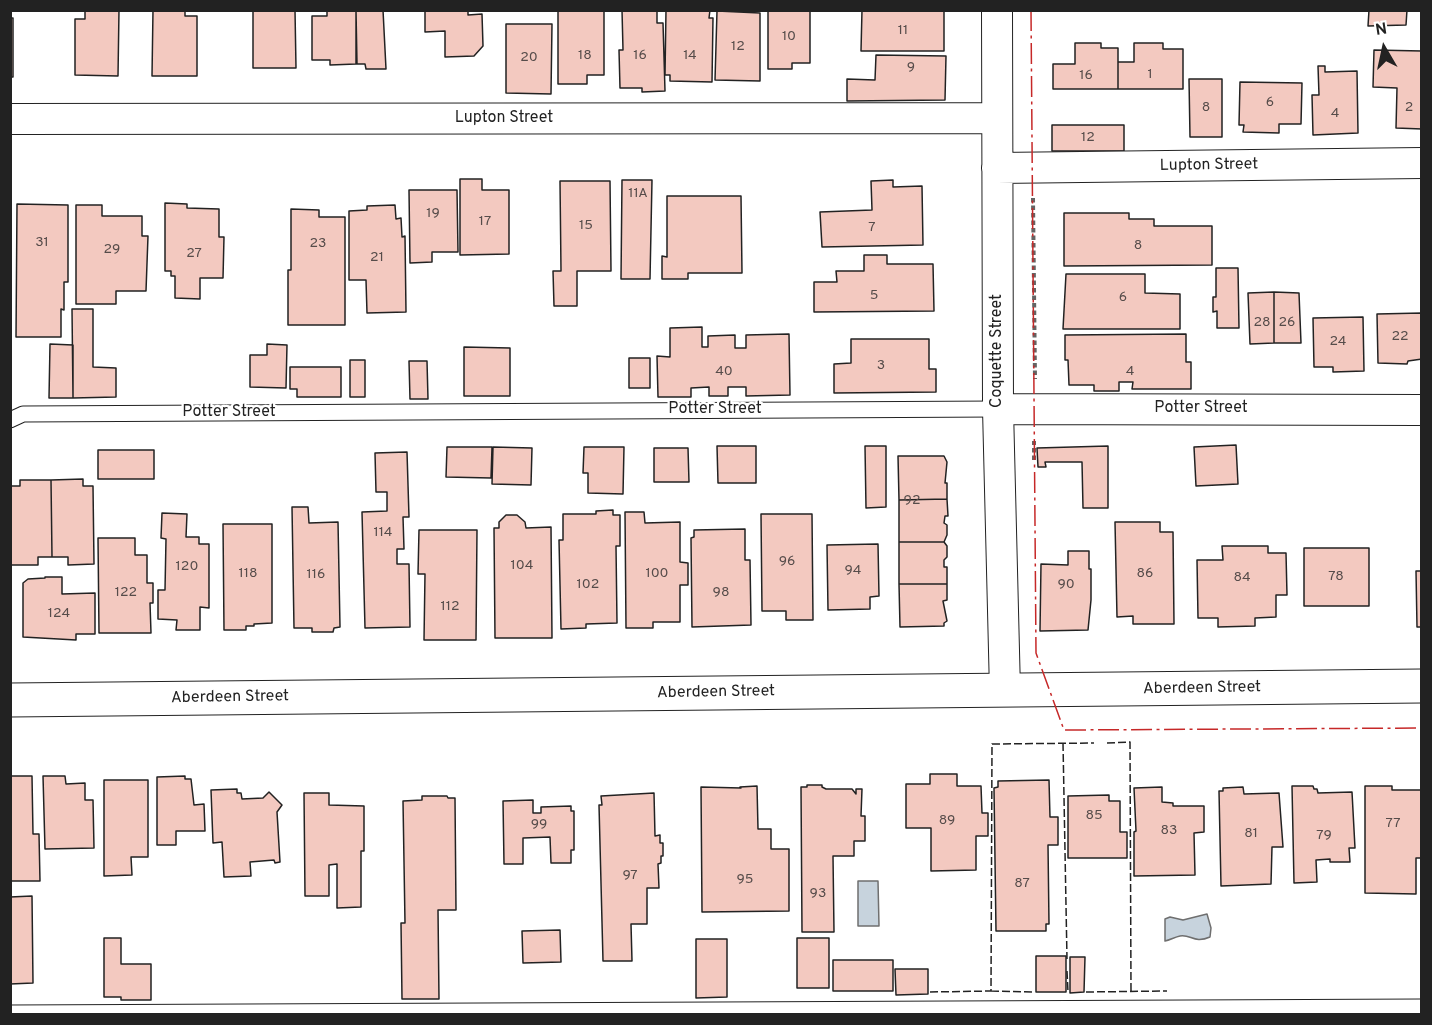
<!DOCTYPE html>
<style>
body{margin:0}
#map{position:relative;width:1432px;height:1025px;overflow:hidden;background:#fff;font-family:Overpass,sans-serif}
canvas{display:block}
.frame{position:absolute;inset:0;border:12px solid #222;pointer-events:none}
.north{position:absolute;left:1354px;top:18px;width:60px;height:60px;-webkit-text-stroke:4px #fff;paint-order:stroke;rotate:351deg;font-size:16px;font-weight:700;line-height:24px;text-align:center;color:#222}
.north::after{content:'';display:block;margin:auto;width:21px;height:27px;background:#222;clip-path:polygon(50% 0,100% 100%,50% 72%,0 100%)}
</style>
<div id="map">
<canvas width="1432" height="1025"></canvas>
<div class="frame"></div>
<div class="north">N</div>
</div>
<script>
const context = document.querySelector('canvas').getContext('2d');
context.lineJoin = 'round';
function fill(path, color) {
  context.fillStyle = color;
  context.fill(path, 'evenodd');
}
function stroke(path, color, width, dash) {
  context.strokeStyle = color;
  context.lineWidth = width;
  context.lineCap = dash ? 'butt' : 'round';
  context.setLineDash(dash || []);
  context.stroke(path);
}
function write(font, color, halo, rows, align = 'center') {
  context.font = font + ' Overpass,sans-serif';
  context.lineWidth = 4.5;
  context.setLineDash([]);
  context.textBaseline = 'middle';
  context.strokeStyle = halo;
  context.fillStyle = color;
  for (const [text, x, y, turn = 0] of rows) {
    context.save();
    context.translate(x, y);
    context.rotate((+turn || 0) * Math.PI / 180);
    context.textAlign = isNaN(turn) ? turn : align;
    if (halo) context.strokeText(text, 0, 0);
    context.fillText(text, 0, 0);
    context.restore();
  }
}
const water = new Path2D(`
 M858 881H878L879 926H858Z
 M1207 914 1211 928 1210 937C1194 944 1191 934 1180 936 1175 937 1170 940 1165 941V919L1170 917 1183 920Z`);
const building = new Path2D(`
 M85 10H119L118 76 75 75V19H85Z
 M153 10H185V16H197V76H152Z
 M253 10H295L296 68H253Z
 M327 10H356V64L330 65V60H312V16H327Z
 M356 10H383L386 69H366L365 64H357Z
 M425 10H468V15L482 14 483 46 474 56 445 57V31L425 32Z
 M558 10H604V75H587V84H558Z
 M622 10H657V23H663L665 91 642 92V88H620L619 50H623Z
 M666 10H710L709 18H713L712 82 670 81V75H665Z
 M768 10H810V63H792V69H768Z
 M862 10H944V51H861Z
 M1369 10H1407L1406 25 1368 26Z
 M717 11 760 13V81L715 80Z
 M10 18H13V77H10Z
 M506 24H552L551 94 506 93Z
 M1075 43H1101V48H1118V89H1053V64H1075Z
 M1134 43H1163V49H1183V89H1118V62H1134Z
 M1374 50 1422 51V129L1396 128 1397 88 1373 87Z
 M876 55 946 56 945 100 847 101V79L875 80Z
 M1318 66H1325V72L1357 71 1358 133 1313 135 1312 95H1319Z
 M1189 79H1222V137H1190Z
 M1240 82 1302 83 1301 124H1279V133L1243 132 1244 125H1239Z
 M1052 125H1124V151H1052Z
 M460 179H482V190H509V254L460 255Z
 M622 180H652L650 279H621Z
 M893 180V187L922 186 923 245 822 247 820 212 872 210 871 181Z
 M560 181H610L611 271H577V306H554L553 271H561Z
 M409 190H457L458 252H432V262L410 263Z
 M667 196H741L742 273H688V279H662V256L667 257Z
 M165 203 187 204V208L219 209V237H224L223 278H200V299L175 298V276H171V271H165Z
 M17 204 68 205V282H64V310L61 309V337H16Z
 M76 205H102V216H142V236H148L146 291H116V304H76Z
 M395 205 396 219 401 218 402 237 405 236 406 312 367 313 366 280H349V211L367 210V206Z
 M291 209 319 210V217H345V325H288V270H291Z
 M1064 213H1129V219H1154V226H1212V265L1064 266Z
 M864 255H887V264H933L934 311 814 312V282H837L836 271H864Z
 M1216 268H1238L1239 328H1217V311L1213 312V297H1216Z
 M1066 274H1145V293L1180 294V329H1063Z
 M1274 292V343L1250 344 1248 293Z
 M1274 292 1299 293 1301 343H1274Z
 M72 309H93V367L116 368V397L73 398Z
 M1422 313V359L1408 361 1407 364 1378 363 1377 314Z
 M1363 317 1364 371 1333 372V367H1314L1313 318Z
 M702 327V347H708V336L735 335V348H746V335L789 334 790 395 746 396V387H728V396H709V387L691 388V397H658L657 356 670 357V328Z
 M1186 334V362H1191V389H1132L1133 382H1119V391H1094V385H1069L1068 360H1065V335Z
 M851 339H929V369H936V392L834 393V364L851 363Z
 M50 344 73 345V398H49Z
 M267 344 287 345 286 388 250 387V355H267Z
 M464 347 510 348V396H464Z
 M629 358H650V388H629Z
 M350 360H365V397H350Z
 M409 361H427L428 399H410Z
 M290 367H341V397H297V389H290Z
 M1236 445 1238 484 1196 486 1194 447Z
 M717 446H756V483H718Z
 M865 446H886V507L866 508Z
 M1108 446V508H1083L1082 462H1045L1046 467H1038L1037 448Z
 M447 447H492L491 478 446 477Z
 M493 447 532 448 531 485 492 484Z
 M584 447H624L623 494 588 493V473H583Z
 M654 448H688L689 482H654Z
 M98 450H154V479H98Z
 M407 452 409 517H403L404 549H397V564H409L410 627 365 628 362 512 387 511V492H376L375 453Z
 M898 456H944L947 462 945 483H947V499L899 500Z
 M83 479V486H93L94 564 68 565V557H52L51 480Z
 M20 480H51L52 557H38V565H10V486H20Z
 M947 499 948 516H945L944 523 947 525V535L944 542H899V500Z
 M292 507H308L309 523 338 522 340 627 334 628 333 632H312V628H294Z
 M613 510V515H620V546H616L617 623 586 624V628L561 629 559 540H563V514H596V511Z
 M625 512H644L645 523 680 522V562L688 563V585H680V622H653V628H626Z
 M162 513 187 514 186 537H199V544H209V608L200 607V630H176L177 620 158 619V590H165L166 539 161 538Z
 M761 514H812L813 620H786V611H762Z
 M506 515H517L525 522 526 528 551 527 552 638H495L494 528H499V522Z
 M1115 522H1160V532H1173L1174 624H1133V616L1117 617Z
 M223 524H272V623L254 624V626H246V630H224Z
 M745 529V560H750L751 625 692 627 691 538 694 537V530Z
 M419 530H477L476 640H424L425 574H418Z
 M98 538H135V555H147V583H153V603H150L151 633H99Z
 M899 542H944L947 546V557L944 560V567H947V584H899Z
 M878 544 879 596 870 597V609L828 610 827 545Z
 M1222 546H1268V553H1286L1287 595H1276V617L1255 618V626L1218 627V618H1198L1197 560H1223Z
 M1304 548H1369V606H1304Z
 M1068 551H1089V569H1091V600L1088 630 1040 631 1041 564 1068 565Z
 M1416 571H1422V627H1417Z
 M45 577H62V594L95 593V634H76V640L23 637V583L28 579 45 578Z
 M899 584H947V600L943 601 947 621 944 623V626L900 627Z
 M930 774H957V786H981L982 813H988V836H976V870L931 871V828H906V784H930Z
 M10 776H32L33 834H39L40 881H10Z
 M43 776H65L66 784 85 783V800H93L94 848 45 849Z
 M185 776V779H191L194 805 204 804 205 831H176V845H157V777Z
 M104 780H148V857H131L132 875 104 876Z
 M1049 780 1050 817H1058V845H1048L1049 924H1046V931H996L994 788 998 787V781Z
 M807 785H822V787L826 789H852L856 794V789H862L861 816H865V841H854V856H833L834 932H802L801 787H807Z
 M757 786 758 829H771V849H789V911L702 912 701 787 741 788 740 787Z
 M1292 786H1313L1314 789H1317L1318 793 1352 792 1355 848H1349L1350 862H1330V859L1316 860 1317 882 1294 883Z
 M1365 786H1392V790H1422V858H1416V894L1365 893Z
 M1162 787V802L1173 803V806H1204V832L1194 833 1195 875 1134 876V832L1136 831 1134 788Z
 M1243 787 1244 794 1279 793 1283 847H1272L1271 884 1221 886 1219 791H1223V788Z
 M237 789V793H241L242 799 263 798 269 792 282 805 277 812 280 862 275 863 274 860 250 862 251 876 224 877 222 842 213 843 211 790Z
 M304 793H329V805L364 806V851H361V907L337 908V864L329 865V896H305Z
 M654 793 655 836 660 835V843H663V856H661V863L658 864 659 888H647V924H631L632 961H603L599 805H602L601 796Z
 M1109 795V801H1120V832H1127V858H1068V796Z
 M422 796H447L448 798H455L456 910H438L439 999H402L401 923H405L403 801 422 800Z
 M533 800V813H541V807L571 806V811H574V850H571V863H551L550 837 523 838V864H504L503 801Z
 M32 896 33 983 10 984V897Z
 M560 930 561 962 523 963 522 931Z
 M104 938H121V964H151V1000H121V997H104Z
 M797 938H829V988H797Z
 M696 939H727V997L696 998Z
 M1036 956H1066V992H1036Z
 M1070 957H1085L1084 992 1070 993Z
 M833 960H893V991H833Z
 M895 969H928V994L896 995Z`);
const path = new Path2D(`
 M1033 198 1035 379
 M1034 460V441`);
const service = new Path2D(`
 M10 420 23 414 998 409
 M10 1013 1422 1007`);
const minor = new Path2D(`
 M997 10 998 409 1005 691
 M10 119 997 118
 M997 168 1422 163
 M998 409 1422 410`);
const primary = new Path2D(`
 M10 700 1422 686`);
const fence = new Path2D(`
 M1063 743 1067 959
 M1107 743 1130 742 1131 992
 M1067 971 1068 992
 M991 991 1033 992
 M930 992 991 991 992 744 1094 743
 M1086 992 1167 991`);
const power = new Path2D(`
 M1031 10 1036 653 1064 730 1422 728`);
const numberNames = [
 ["11",903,31],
 ["10",789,37],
 ["12",738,47],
 ["18",585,56],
 ["16",640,56],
 ["14",690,56],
 ["20",529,58],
 ["9",911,68],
 ["1",1150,75],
 ["16",1086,76],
 ["6",1270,103],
 ["8",1206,108],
 ["2",1409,108],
 ["4",1335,114],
 ["12",1088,138],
 ["11A",638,194],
 ["19",433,214],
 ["17",485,222],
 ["15",586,226],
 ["7",872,228],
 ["31",42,243],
 ["23",318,244],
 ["8",1138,246],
 ["29",112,250],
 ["27",194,254],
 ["21",377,258],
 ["5",874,296],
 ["6",1123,298],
 ["28",1262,323],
 ["26",1287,323],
 ["22",1400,337],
 ["24",1338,342],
 ["3",881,366],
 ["40",724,372],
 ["4",1130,372],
 ["92",912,501],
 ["114",383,533],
 ["96",787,562],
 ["104",522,566],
 ["120",187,567],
 ["94",853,571],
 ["118",248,574],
 ["100",657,574],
 ["86",1145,574],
 ["116",316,575],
 ["78",1336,577],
 ["84",1242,578],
 ["102",588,585],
 ["90",1066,585],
 ["122",126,593],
 ["98",721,593],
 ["112",450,607],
 ["124",59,614],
 ["85",1094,816],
 ["89",947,821],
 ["77",1393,824],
 ["99",539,825],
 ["83",1169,831],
 ["81",1251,834],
 ["79",1324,836],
 ["97",630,876],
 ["95",745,880],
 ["87",1022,884],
 ["93",818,894]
];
const streetNames = [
 ["Lupton Street",504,119],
 ["Lupton Street",1209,166,-1],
 ["Coquette Street",998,351,-90],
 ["Potter Street",1201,409],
 ["Potter Street",715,410],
 ["Potter Street",229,413],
 ["Aberdeen Street",1202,689,-1],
 ["Aberdeen Street",716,693,-1],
 ["Aberdeen Street",230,698,-1]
];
fill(water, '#c7d3dd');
stroke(water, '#6f6f6f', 1.5);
fill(building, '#f3c9c0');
stroke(building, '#222', 1.5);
stroke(service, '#222', 17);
stroke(minor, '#222', 32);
stroke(primary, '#222', 35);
stroke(path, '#646464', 4, [4.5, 3]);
stroke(service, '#fff', 15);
stroke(minor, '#fff', 30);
stroke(primary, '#fff', 33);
stroke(fence, '#222', 1.5, [8, 3]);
stroke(power, '#c62828', 1.5, [21, 4.5, 3, 4.5]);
write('14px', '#564c4a', null, numberNames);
write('16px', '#222', '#fff', streetNames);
</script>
